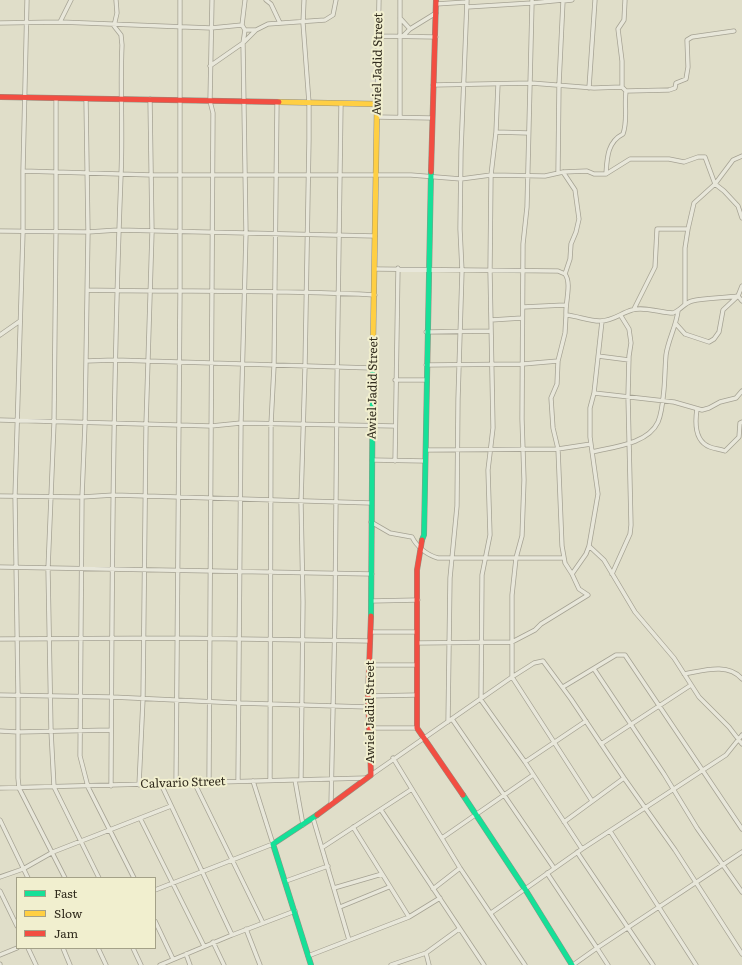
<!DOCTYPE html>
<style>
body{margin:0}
#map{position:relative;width:742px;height:965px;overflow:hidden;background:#e0dec9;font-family:Literata,serif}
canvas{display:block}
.legend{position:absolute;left:16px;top:877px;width:140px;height:72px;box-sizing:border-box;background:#f1efcf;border:1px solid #a4a188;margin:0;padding:5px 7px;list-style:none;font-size:12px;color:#312b1d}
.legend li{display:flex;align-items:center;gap:8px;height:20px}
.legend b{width:20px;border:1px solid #a4a188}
</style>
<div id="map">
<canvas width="742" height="965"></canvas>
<ul class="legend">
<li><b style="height:5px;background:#16e098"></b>Fast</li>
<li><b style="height:5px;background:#ffcf43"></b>Slow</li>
<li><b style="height:5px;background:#f24e42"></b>Jam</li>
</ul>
</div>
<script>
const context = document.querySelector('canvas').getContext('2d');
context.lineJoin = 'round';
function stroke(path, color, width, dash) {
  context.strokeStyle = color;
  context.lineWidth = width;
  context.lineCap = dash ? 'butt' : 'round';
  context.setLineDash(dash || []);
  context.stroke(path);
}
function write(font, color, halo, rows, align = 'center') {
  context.font = font + ' Literata,serif';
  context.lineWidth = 4;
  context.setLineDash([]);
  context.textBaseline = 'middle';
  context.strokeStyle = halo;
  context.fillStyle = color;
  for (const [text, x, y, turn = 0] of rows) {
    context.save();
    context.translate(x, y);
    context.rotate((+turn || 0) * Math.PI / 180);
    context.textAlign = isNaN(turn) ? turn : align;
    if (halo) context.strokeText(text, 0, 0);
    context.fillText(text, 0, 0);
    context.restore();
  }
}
const street = new Path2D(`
 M27 0 23 171V232L15 496 18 695V778L19 788 65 878
 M266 0 271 4 280 23
 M400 0V116
 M563 0 532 3 527 207 523 244 522 419 524 480 522 536 516 558 512 595V677L592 801
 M436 4 467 2
 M467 7 532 3V0
 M400 18 410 29
 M60 22 71 0
 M0 23 60 22 211 28 242 25
 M245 30H256L268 24 325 20 333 15 336 0
 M378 36 436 37
 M403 36 410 29 436 13
 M210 66 243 43 256 30
 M498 84 496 132 491 175 490 271 493 428 488 470 490 535 482 575 481 700 525 762 582 849
 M433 85 531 83 594 88 622 87 626 91 669 90 675 88 676 83 686 79 688 67 687 40 692 37 734 31
 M622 87V61L618 29 624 20 625 0
 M589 88 595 0
 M56 99V232L54 423 48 569 51 731 54 787 99 878
 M86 99 88 232 85 423 82 497 80 756 88 787 134 878
 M377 104 379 0
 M377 117 432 118
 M496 132 528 133
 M23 171 152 175H411L461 179 491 175 545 176 563 172 587 171 594 174H606L630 159H669L684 162 698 157H705L715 184 724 191 738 206 742 218
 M558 172 559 84 563 1 572 0
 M563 172 575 190 579 219 576 232 571 244 570 259 565 274
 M606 174C607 159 607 142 623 134 628 120 624 106 626 91
 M0 231 88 232 118 230 375 236
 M375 269 558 271 565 274C572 283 565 303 566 315 578 316 588 321 600 321 613 321 621 313 632 310 644 306 661 313 673 313 681 310 684 303 692 301 705 298 725 298 738 296L742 301
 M87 290C183 292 279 290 375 295
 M685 304V248L688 229
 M523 307 565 305
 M634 309 655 267 657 229H688L694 203 715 184 733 160 742 156
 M566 315 565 333 558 361 557 384 551 398 553 428 558 449 562 546 565 563 572 574
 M491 320 522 318
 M676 324 685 334 709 342 714 339 719 332 723 310 738 296 742 286
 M426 332 490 331
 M0 335 20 321
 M598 356 629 360
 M86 361 115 360 372 368
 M426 365 523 364 558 361
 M395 380H426
 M594 393 602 321
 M697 409C695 422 694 441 710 447 715 449 720 449 725 451L739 437 740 423 742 422
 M0 420 179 425 211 426 241 423 395 426
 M426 450 558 449 591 444
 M592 452C613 447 648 444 658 422 662 413 663 400 664 389 665 378 665 367 666 355 668 340 676 327 678 311
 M372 460 425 461
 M395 461 398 268
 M0 496 82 497 114 495 371 503
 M371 522 390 533 412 537C417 547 427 555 438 558H563
 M589 546 604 560 635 612 674 658 699 697 729 727 742 744
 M0 567 372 574
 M612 574 630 534 631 525 628 396 629 356 631 343 629 329 621 316
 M371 601 418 600
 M371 632H417
 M0 639 178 638 370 641
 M417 643 512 642 535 630 541 624 588 595 579 589 572 574 586 554 589 546 598 494 590 437V408L594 393 674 402 702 410 709 408 720 402 736 398 742 391
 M370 665H417
 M594 669 664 774 697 828 742 892
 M684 674C702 671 728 662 742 679
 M563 687 616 655H625L742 829
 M0 695 112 697 238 703 368 707
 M368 696 417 695
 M452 719 554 868
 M448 722 450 578 457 506 458 399 462 271 460 229 461 151 467 0
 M369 728H417
 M0 731 18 732 111 730
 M601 744 691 685
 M393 758 460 868 525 965
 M525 762 586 721
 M371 775 512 677 534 663 543 661 571 699 624 778 675 850 742 954
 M301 779 303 602 301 502 305 367 309 139V103L303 23 304 0
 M270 780 271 424 274 366 277 102
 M295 780 303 825
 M209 781 213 113 210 101 212 0
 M238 781 241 423 246 233 243 43 245 30 242 25 245 0
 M194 782 263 923
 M161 784 232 935
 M176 784 180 292V0
 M139 785 143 699 146 425 152 232 150 99
 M111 786C112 582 113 379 121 175 123 132 120 88 122 45L121 35 114 26 117 13 116 0
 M0 788 366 778
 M331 805 335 615 337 384 341 104
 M381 810 484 965
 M140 818 204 946
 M313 818 349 940
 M0 820 28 878
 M564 822 624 778
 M353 827 409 917
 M610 831 696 965
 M442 838 533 775
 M323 847 412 789
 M577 852 653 965
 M547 873 597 948 573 965
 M0 877 23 869 53 852 171 806
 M286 881 328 866
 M334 888 382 874
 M433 889 460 868
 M155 890 273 844 253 781
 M0 891 17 926
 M340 907 389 887
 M491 913 582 849 726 755 742 735
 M155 921 173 959
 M246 929 260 965
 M213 942 224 965
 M28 948 36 965
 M63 948 70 965
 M98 948 106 965
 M133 948 141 965
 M426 953 429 965
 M186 954 190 965
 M0 955 17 948
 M308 956 409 917 440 898
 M0 964V965
 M160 965 232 935 295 911
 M391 965 426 953 459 929
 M608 965 597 948 742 852`);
const fast = new Path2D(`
 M422 540 424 535 431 172
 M371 616 373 346
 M463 795 525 889 572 965
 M311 965 273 844 317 815`);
const slow = new Path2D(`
 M279 102 377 104 373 346`);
const jam = new Path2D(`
 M0 97 279 102
 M431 172 436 0
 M422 540 417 570V728L463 795
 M317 815 371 775 368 696 371 616`);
const streetNames = [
 ["Awiel Jadid Street",378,64,-89],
 ["Awiel Jadid Street",373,388,-89],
 ["Awiel Jadid Street",370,712,-90],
 ["Calvario Street",183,783,-2]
];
stroke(street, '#a5a293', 5);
stroke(fast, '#949183', 6);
stroke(slow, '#949183', 6);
stroke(jam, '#949183', 6);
stroke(street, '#e8e7da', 3.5);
stroke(fast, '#16e098', 5);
stroke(slow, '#ffcf43', 5);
stroke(jam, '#f24e42', 5);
write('12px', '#312b1d', '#f1efcf', streetNames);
</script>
